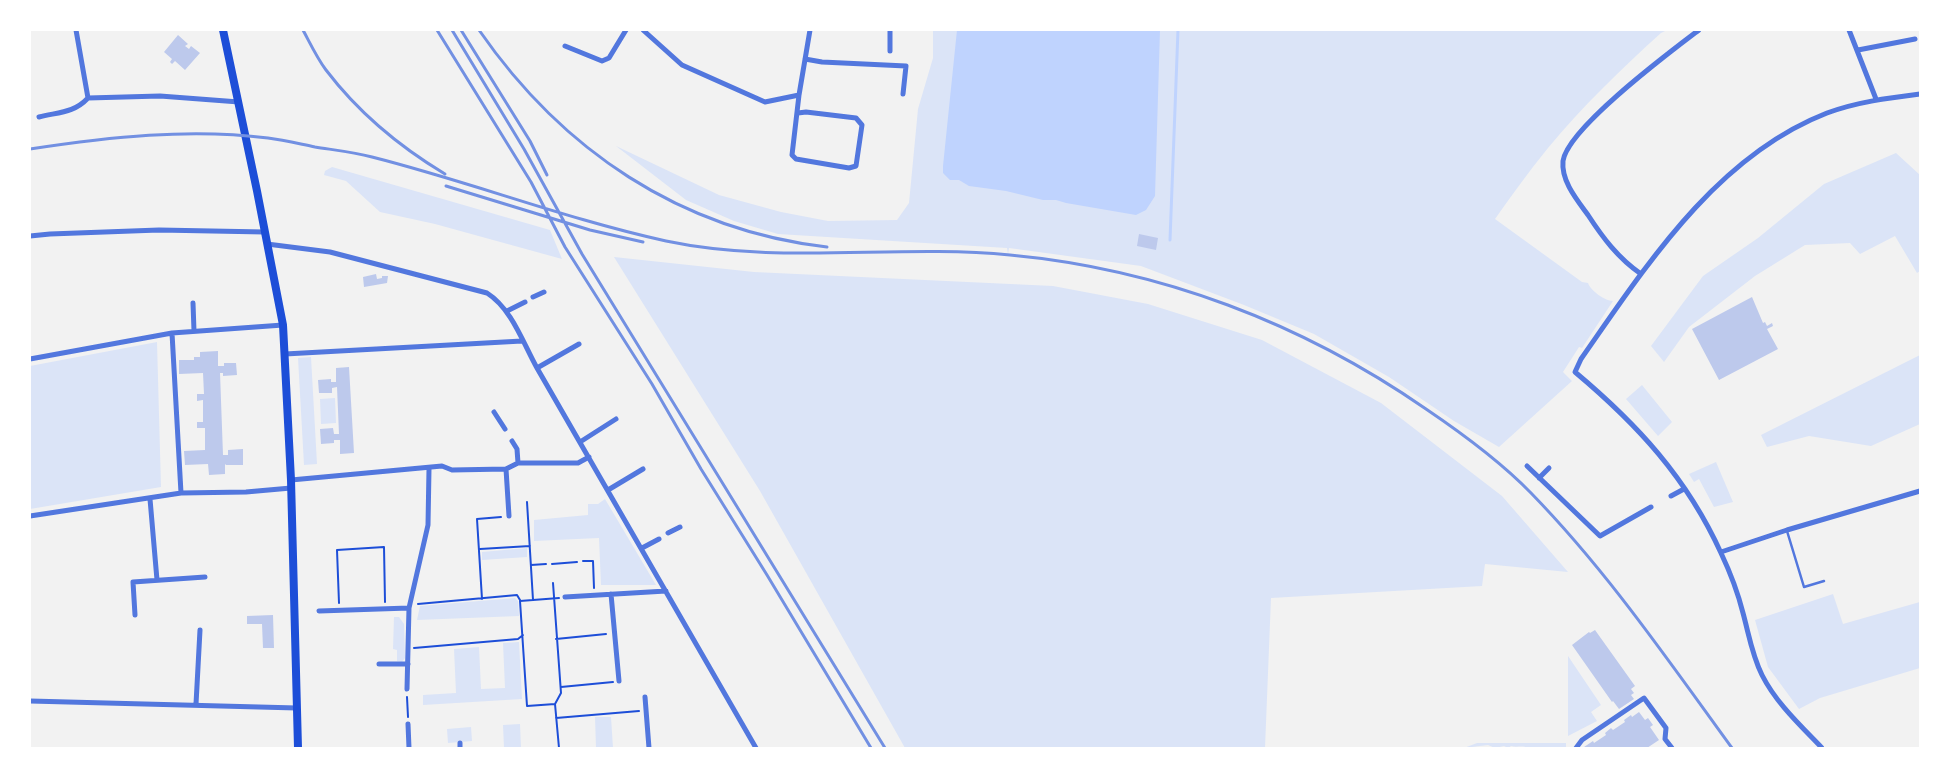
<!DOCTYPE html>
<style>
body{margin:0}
#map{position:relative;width:1950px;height:778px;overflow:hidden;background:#f2f2f2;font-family:Cabin,sans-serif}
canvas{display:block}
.frame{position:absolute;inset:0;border:31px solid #fff;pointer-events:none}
</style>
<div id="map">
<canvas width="1950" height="778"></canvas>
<div class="frame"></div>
</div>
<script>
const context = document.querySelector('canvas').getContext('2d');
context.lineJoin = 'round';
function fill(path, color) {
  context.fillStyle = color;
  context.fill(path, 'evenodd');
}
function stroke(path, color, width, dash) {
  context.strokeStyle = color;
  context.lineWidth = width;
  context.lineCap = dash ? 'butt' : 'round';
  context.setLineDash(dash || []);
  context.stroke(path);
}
const green = new Path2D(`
 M933 30H1667L1661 33C1621 69 1582 107 1548 148 1529 171 1512 195 1495 219L1582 282 1588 283C1590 290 1605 301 1613 301L1582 348 1579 347 1563 372 1572 381 1499 447 1454 421 1389 377 1314 334 1244 305 1141 266 1009 248 1008 254 1007 248 778 234 734 221 686 200 616 146 719 195 781 212 828 221 897 220 909 203 918 109 933 58Z
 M1896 153 1920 175V271L1917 273 1895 236 1860 254 1850 243 1805 245 1755 276 1689 327 1664 362 1651 346 1703 276 1758 238 1824 184Z
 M332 167 550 230 562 259 435 224 380 212 346 181 324 175 325 171Z
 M614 257 754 272 1053 286 1148 304 1262 340 1381 403 1502 496 1568 572 1485 564 1482 586 1271 598 1265 748H905L760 491Z
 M157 342 161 487 30 509V366Z
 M1920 355V424L1871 446 1809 436 1767 447 1761 435Z
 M311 357 317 464 304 465 298 358Z
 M1642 385 1672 422 1658 436 1626 399Z
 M335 398 336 423 321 424 320 399Z
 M1716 462 1733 502 1714 507 1699 479 1694 482 1689 474Z
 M605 499 656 585H657H601L599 538 534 541V520L588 515V504H598Z
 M527 548V557L482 560V552Z
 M1833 594 1843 624 1920 602V668L1820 698 1799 709 1768 667 1755 620Z
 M515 598 518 601 519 616 417 620 420 606Z
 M394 617H399L404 624 405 658 402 662 397 661V650L393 649Z
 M519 642 522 699 423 705V695L456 693 454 649 479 647 481 689 505 688 503 643Z
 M1568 656 1601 705 1591 712 1597 721 1568 736Z
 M595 717H611L613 748H596Z
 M520 724 521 748H504L503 725Z
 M471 727 472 741 448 743 447 729Z
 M1477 743H1566V748H1528C1522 745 1517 748 1511 746L1508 748 1504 746 1495 748 1488 745 1464 748Z`);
const water = new Path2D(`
 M957 30H1160L1155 196 1146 210 1136 215 1066 203 1056 200H1043L1006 191 969 186 959 180H950L943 173V166Z`);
const stream = new Path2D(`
 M1170 240 1178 30`);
const building = new Path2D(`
 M178 35 188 44 185 46 189 49 191 46 200 53 185 70 175 61 172 64 170 62 172 59 164 52Z
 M1139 234 1158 238 1156 250 1137 246Z
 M376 274 377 279 382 278V276H388L387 283 364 287 363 277Z
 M1752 297 1763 323 1765 322 1767 326 1772 323 1773 326 1767 329 1778 349 1719 380 1692 329Z
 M218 351V366H224V363H236L237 375 223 376V373H220L223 455H228V450L243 449V465H226L225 464V474L209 475 208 464 185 465 184 451 205 450V428H197V422H203V400L197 401V394H204L203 373 179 374V360H194V357H200V352Z
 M349 367 354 453 340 454V440H334V443L321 444 320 429 333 428 334 434H339L337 387 332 388V393H319L318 380 331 379V382H336V368Z
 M273 615 274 648H263L262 624H247V616Z
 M1595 630 1635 686 1631 689 1634 693 1631 695 1634 699 1619 709 1613 701 1612 702 1572 645 1589 632 1590 633Z
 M1639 712 1645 720 1648 718 1653 725 1650 727 1659 740 1647 748 1584 747 1593 741 1594 743 1606 735 1605 733 1611 728 1613 730 1625 722 1624 720 1631 715 1632 717Z`);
const path = new Path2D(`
 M527 502 533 600
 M480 549 530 546
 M583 561H593L594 588
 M552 564 577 562
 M531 565 546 564
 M553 583 561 693 555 704
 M482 599 477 519 501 517
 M339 603 337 550 384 547 385 602
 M418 604 517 595 520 600
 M556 639 606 634
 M414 648 518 639 523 635
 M561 687 613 682
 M407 697 408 717
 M555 704 527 706 520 601 559 598
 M555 704 559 748
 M556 718 639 711`);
const service = new Path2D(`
 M1787 531 1804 587 1824 581`);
const minor = new Path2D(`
 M76 30 88 98 160 96 239 102
 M643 30 682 65 765 102 799 95 810 30
 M1849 30 1876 99
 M565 46 602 61 609 58 626 30
 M1858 50 1915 39
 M890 51V30
 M805 59 822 62 906 66 903 94
 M798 113 806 112 856 118 862 125 856 166 849 168 796 159 792 155 799 95
 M39 117C59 112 74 113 88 98
 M30 236 50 234 159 230 265 232
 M267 244 330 252 487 293C512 309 523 343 537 368L756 748
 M1641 274C1618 258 1603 238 1588 215 1577 200 1561 181 1563 161 1568 128 1670 52 1699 30
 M533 297 544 292
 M193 303 194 331
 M507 311 525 302
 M172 333 181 493
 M285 354 522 341
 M30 359 172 333 283 325
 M537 368 579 344
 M494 412 505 429
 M512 441 517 449 518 463
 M580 442 616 419
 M1527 466 1600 536 1651 507
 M506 469 509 516
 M1539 478 1549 468
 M291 480 442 466 452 470 506 469 518 463H578L589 457
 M608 490 643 469
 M1671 496 1684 489
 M150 499 157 580
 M30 516 181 493 246 492 291 488
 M668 533 680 527
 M642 548 659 539
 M1721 552 1787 530 1920 491
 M611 594 619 681
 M565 597 666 591
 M319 611 409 608
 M135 615 133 582 205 577
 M379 664H408
 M407 689 409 608 428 525 429 469
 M645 697 649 748
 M30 701 297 708
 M196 704 200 630
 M408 724 409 748
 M460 743V748
 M1576 748 1582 740 1644 698 1666 728 1665 739 1672 748
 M1822 748C1801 726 1776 703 1762 675 1752 655 1749 635 1743 613 1738 593 1730 572 1721 553 1687 478 1637 424 1575 372L1581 359C1646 266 1716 156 1827 113 1857 102 1888 98 1920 94`);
const primary = new Path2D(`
 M223 30 257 191 283 325 291 480 298 748`);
const rail = new Path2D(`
 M303 30C310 43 317 58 326 70 358 112 400 147 445 174
 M437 30 531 182 565 247 652 384 701 469 767 575 871 748
 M452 30 524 149 582 254 885 748
 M461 30 530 141 547 175
 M479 30C562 150 680 230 827 247
 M30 149C109 137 189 128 268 138 284 140 300 144 315 147 334 150 353 152 372 157 471 182 566 219 666 241 779 265 895 244 1010 255 1160 269 1302 323 1426 409 1463 434 1500 461 1531 493 1607 571 1668 660 1732 748
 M446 186 590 230 643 242`);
fill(green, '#dbe4f7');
fill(water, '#bfd3fe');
stroke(stream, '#bfd3fe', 3);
fill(building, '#bdc9ec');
stroke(path, '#1d4ed8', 2);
stroke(service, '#5277de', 2.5);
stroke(minor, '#5277de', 5);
stroke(primary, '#1d4ed8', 8);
stroke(rail, '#7290e2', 3);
</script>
